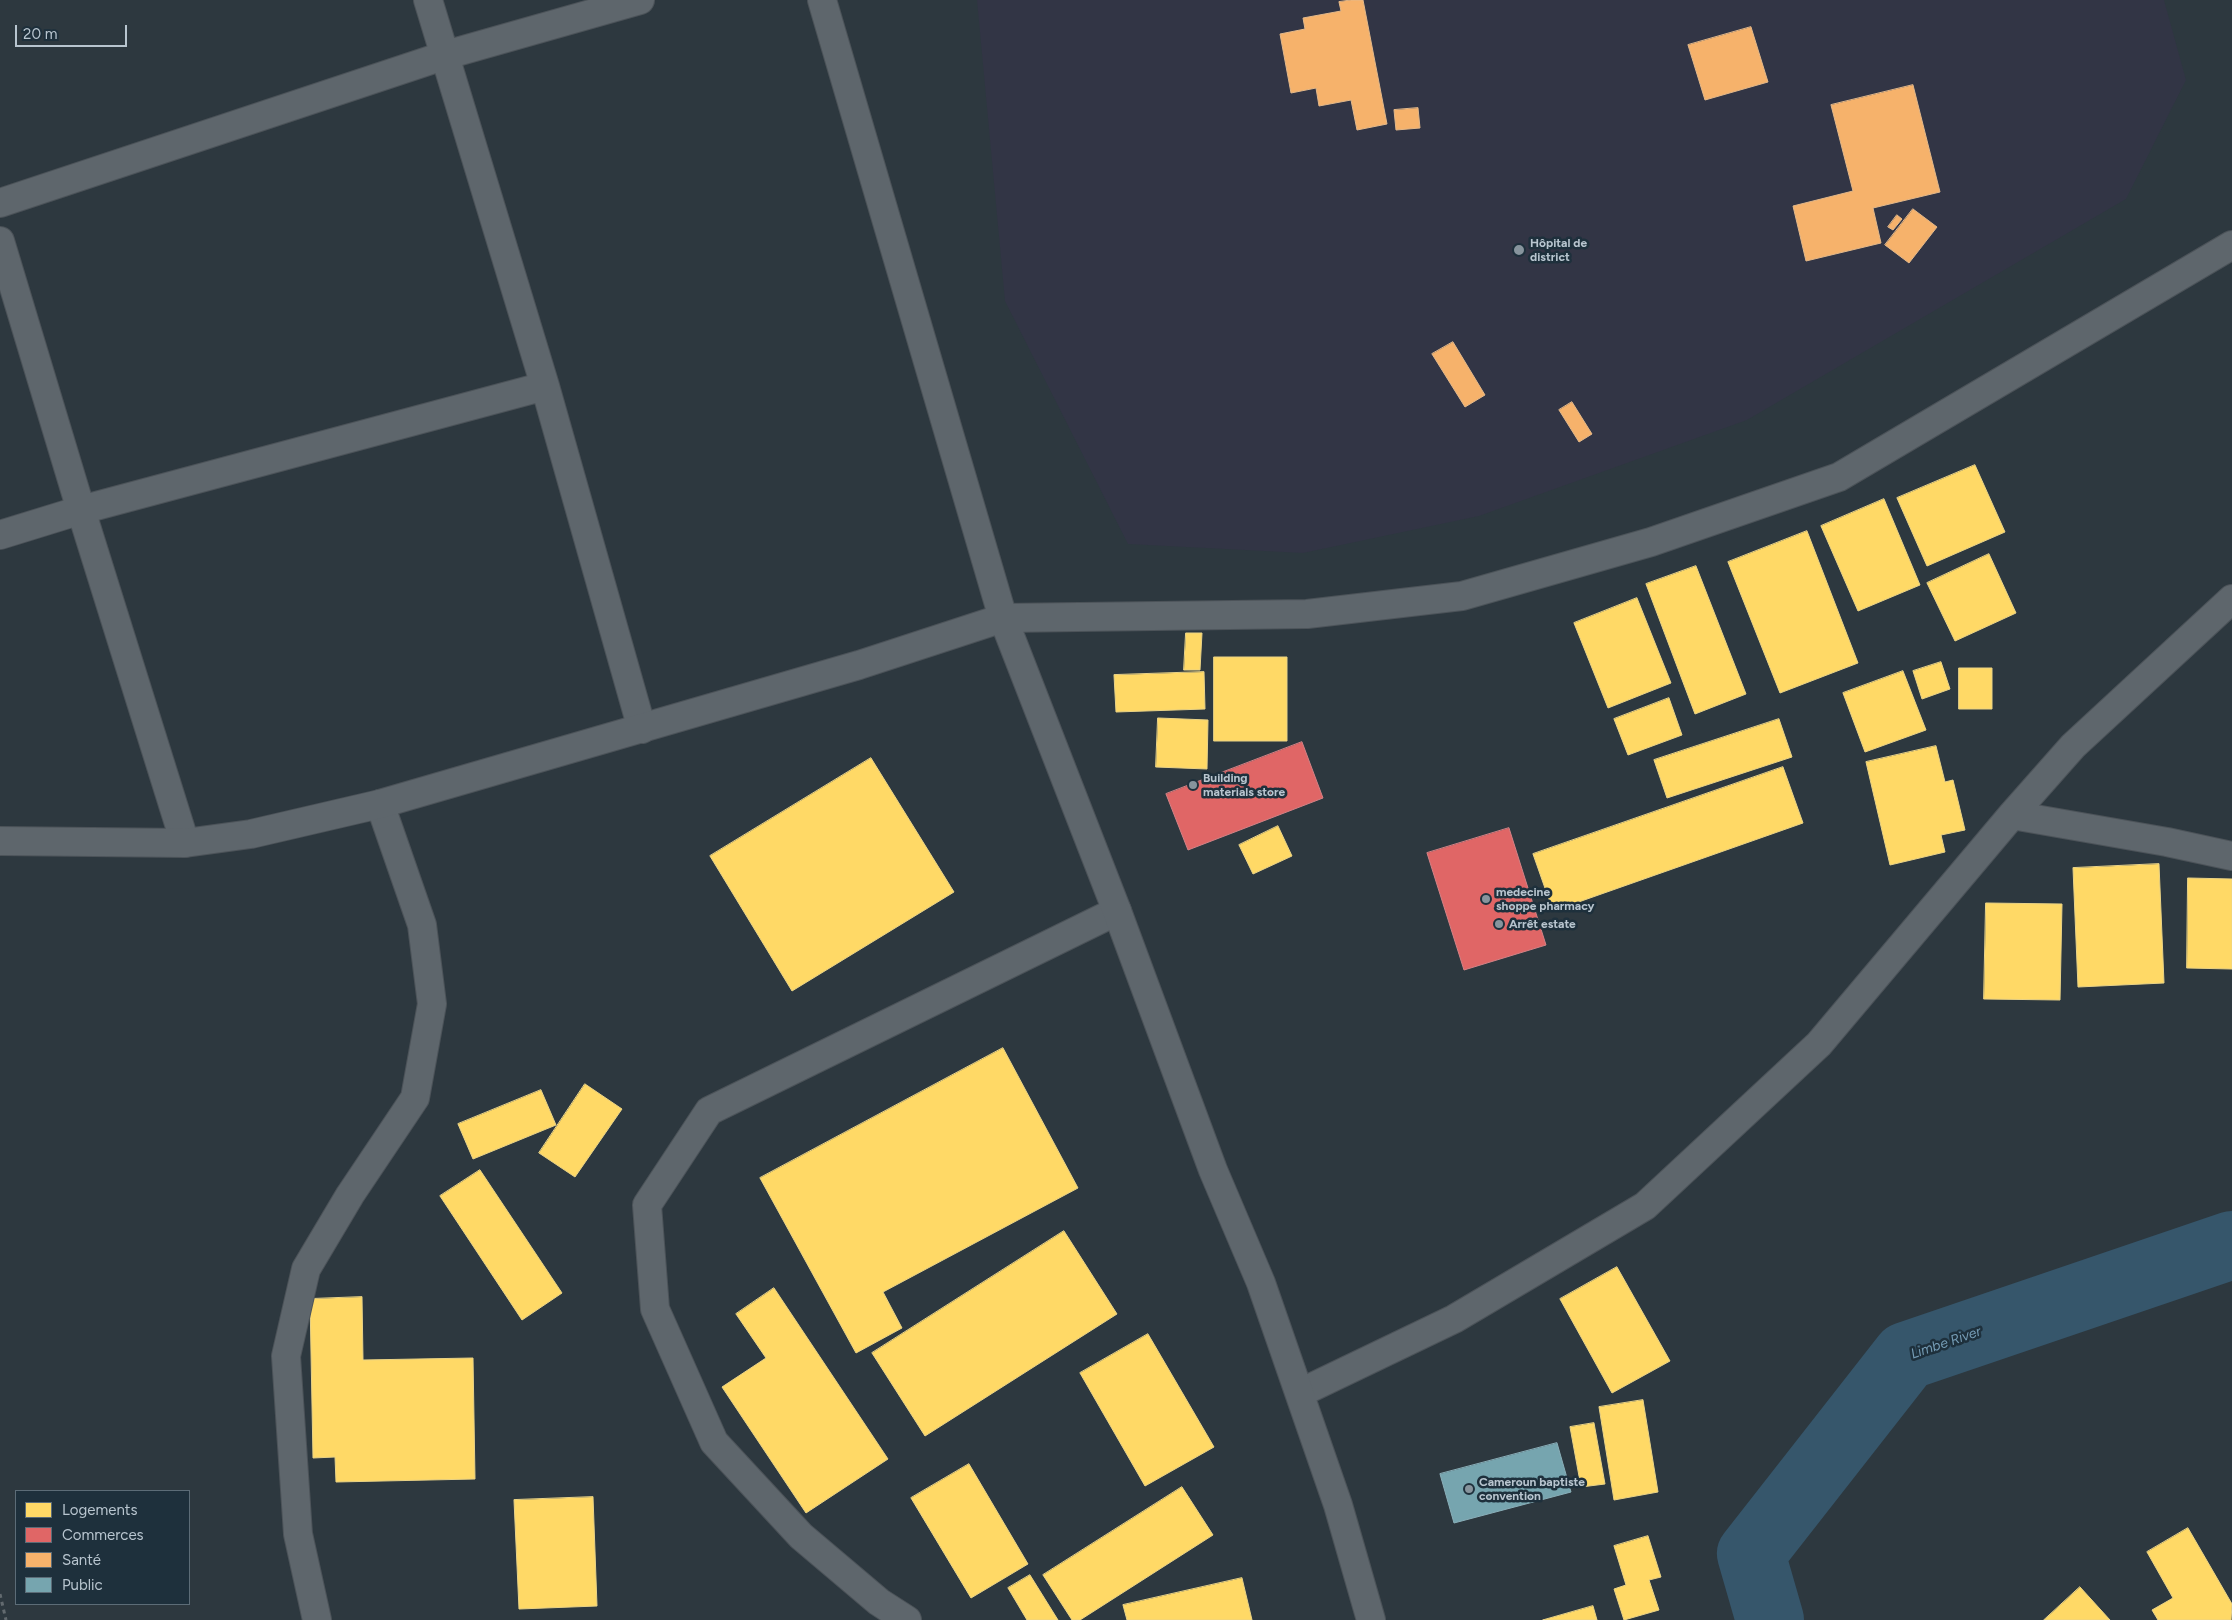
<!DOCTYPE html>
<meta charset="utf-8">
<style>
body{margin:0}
#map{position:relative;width:2232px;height:1620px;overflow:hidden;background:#2d383f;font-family:Figtree,sans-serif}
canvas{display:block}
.legend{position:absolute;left:15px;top:1490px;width:175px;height:115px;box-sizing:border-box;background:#1e303c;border:1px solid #5c6c77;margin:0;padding:6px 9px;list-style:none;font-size:15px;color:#b8c5cf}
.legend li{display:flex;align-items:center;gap:10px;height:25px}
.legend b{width:25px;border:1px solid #5c6c77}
.scale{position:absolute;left:15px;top:25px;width:112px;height:22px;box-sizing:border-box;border:2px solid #b8c5cf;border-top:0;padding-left:6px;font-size:15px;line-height:18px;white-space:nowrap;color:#b8c5cf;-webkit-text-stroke:4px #1e303c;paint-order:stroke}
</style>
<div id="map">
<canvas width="2232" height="1620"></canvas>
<ul class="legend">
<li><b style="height:14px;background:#ffd966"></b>Logements</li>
<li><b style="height:14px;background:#e06666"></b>Commerces</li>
<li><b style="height:14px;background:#f6b26b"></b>Santé</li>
<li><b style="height:14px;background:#76a5af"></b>Public</li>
</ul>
<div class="scale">20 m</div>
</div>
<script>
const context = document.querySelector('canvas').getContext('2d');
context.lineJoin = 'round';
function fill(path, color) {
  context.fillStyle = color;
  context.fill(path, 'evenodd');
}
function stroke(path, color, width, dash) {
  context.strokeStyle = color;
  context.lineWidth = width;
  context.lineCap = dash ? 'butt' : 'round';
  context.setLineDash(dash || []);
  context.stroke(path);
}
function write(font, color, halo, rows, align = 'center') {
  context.font = font + ' Figtree,sans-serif';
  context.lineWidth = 5;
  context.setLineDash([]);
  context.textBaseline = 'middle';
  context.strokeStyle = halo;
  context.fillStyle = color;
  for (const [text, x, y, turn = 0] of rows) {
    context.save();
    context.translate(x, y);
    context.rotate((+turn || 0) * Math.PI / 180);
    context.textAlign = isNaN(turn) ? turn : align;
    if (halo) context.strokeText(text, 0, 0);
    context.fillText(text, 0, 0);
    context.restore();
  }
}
const medical = new Path2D(`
 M977 0H2164L2186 80 2126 199 1747 420 1479 516 1303 553 1128 544 1005 301Z`);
const homes = new Path2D(`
 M1975 465 2005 532 1927 566 1897 498Z
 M1884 499 1920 585 1858 611 1821 526Z
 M1807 531 1858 663 1780 693 1728 562Z
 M1989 554 2016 613 1955 641 1927 583Z
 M1696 566 1746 694 1695 714 1646 584Z
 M1637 598 1671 683 1608 708 1574 623Z
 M1186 633H1202L1200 670H1184Z
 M1214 657H1287V741H1214Z
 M1941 662 1950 689 1922 699 1913 671Z
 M1959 668H1992V709H1959Z
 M1903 671 1926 730 1865 752 1843 693Z
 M1204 672 1205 709 1116 712 1114 675Z
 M1669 698 1682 735 1628 755 1614 719Z
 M1158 718 1208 720 1207 769 1156 767Z
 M1779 719 1792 757 1667 798 1654 760Z
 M1936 746 1945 782 1953 780 1965 830 1941 835 1945 852 1890 865 1866 762Z
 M871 758 954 892 792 991 710 856Z
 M1783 767 1803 823 1553 911 1533 854Z
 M1278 826 1292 856 1253 874 1239 845Z
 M2159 864 2164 983 2078 987 2073 868Z
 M2188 878 2232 879V969L2187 968Z
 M1986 903 2062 904 2060 1000 1984 999Z
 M1003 1048 1078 1188 883 1292 902 1328 856 1353 760 1178Z
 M585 1084 622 1109 575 1177 539 1153Z
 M541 1090 556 1125 473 1159 458 1124Z
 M480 1170 562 1293 522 1320 440 1196Z
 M1064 1231 1117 1314 925 1436 872 1353Z
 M1617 1267 1670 1361 1612 1393 1560 1299Z
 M774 1288 888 1459 806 1513 722 1387 766 1358 736 1314Z
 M362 1297 363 1360 473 1358 475 1479 336 1482 335 1457 313 1458 310 1299Z
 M1148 1334 1214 1447 1145 1486 1080 1373Z
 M1643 1400 1658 1492 1614 1500 1599 1407Z
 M1594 1423 1605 1484 1581 1487 1570 1427Z
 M969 1464 1028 1564 971 1598 911 1498Z
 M1182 1487 1213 1535 1080 1620H1072L1043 1575Z
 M593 1497 597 1606 519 1609 514 1500Z
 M2188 1528 2232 1604 2231 1620H2158L2152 1610 2173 1598 2147 1552Z
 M1648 1536 1661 1577 1649 1580 1659 1610 1624 1620 1614 1589 1626 1585 1614 1546Z
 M1030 1575 1058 1620H1027L1008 1588Z
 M1242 1578 1252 1620H1127L1123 1605Z
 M2080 1587 2110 1620H2044Z
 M1593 1606 1597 1620H1543Z`);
const shops = new Path2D(`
 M1302 742 1323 798 1188 850 1166 794Z
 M1509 828 1546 945 1464 970 1427 853Z`);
const health = new Path2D(`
 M1351 0H1363L1387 124 1357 130 1351 100 1319 106 1316 88 1291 93 1280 34 1305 29 1303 18 1341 11 1339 2Z
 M1751 27 1768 82 1705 100 1688 45Z
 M1913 85 1940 192 1873 208 1881 243 1806 261 1793 206 1853 191 1831 105Z
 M1418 108 1420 128 1396 130 1394 110Z
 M1913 209 1937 227 1909 263 1885 245Z
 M1897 215 1902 219 1893 230 1888 227Z
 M1453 342 1485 395 1465 407 1432 354Z
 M1572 402 1592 434 1579 442 1559 410Z`);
const public = new Path2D(`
 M1557 1443 1571 1492 1454 1523 1440 1474Z`);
const river = new Path2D(`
 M1770 1620 1751 1554 1906 1356 2232 1245`);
const path = new Path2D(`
 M0 1594 6 1620`);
const minor = new Path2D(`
 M428 0 545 386 642 729
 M0 203 446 55 640 0
 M0 241 81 510 185 843
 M0 535 81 510 545 386
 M2012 815 2167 842 2232 856
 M1300 1393 1454 1319 1645 1206 1819 1044 2012 815 2073 746 2232 599
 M317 1620 298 1534 286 1356 306 1269 350 1195 415 1098 432 1004 422 925 380 804
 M907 1620 879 1602 801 1536 714 1442 655 1309 647 1205 709 1111 1117 911`);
const tertiary = new Path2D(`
 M822 0 1003 618 1117 911 1213 1170 1261 1283 1338 1505 1371 1620
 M0 841 185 843 251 834 380 804 859 665 1003 618 1307 614 1462 596 1651 542 1839 477 2232 245`);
const markers = [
 [1519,250,6,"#87949d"],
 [1193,785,5,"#87949d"],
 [1486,899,5,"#87949d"],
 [1499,924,5,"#87949d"],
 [1469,1489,5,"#87949d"]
];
const poiNames = [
 ["Hôpital de",1530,243],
 ["district",1530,257],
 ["Building",1203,778],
 ["materials store",1203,792],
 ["medecine",1496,892],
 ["shoppe pharmacy",1496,906],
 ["Arrêt estate",1509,924],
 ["Cameroun baptiste",1479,1482],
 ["convention",1479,1496]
];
const waterNames = [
 ["Limbe River",1946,1343,-19]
];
fill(medical, '#323545');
fill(homes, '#ffd966');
stroke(homes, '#ead386', 1);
fill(shops, '#e06666');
stroke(shops, '#d48286', 1);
fill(health, '#f6b26b');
stroke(health, '#e3b889', 1);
fill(public, '#76a5af');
stroke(public, '#8aafb9', 1);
stroke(river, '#36566b', 68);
stroke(minor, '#4c5359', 30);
stroke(tertiary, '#4c5359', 30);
stroke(path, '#626a6f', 3, [4, 4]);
stroke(minor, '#5e666c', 28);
stroke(tertiary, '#5e666c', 28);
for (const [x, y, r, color] of markers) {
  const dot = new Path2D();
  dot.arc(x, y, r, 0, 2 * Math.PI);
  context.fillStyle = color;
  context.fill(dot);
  stroke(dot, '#1e303c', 2);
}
write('bold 12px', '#b8c5cf', '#1e303c', poiNames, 'left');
write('italic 14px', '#759cb5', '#1e303c', waterNames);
</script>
